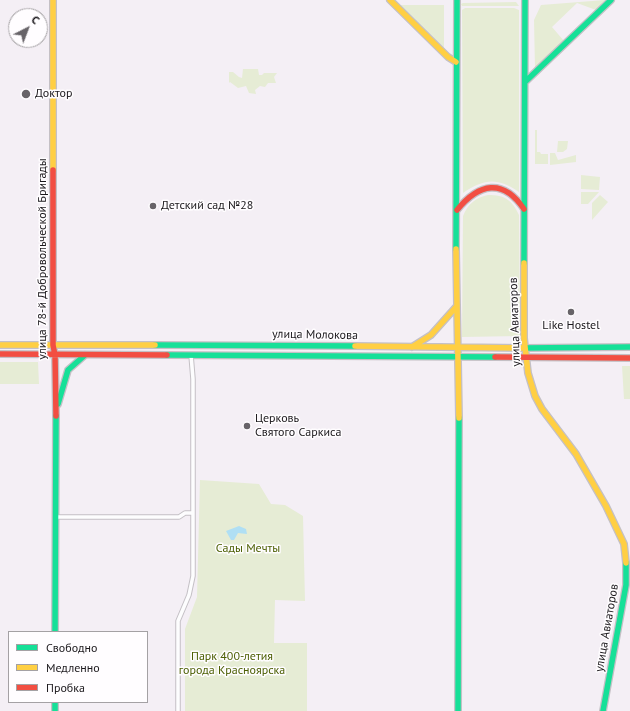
<!DOCTYPE html>
<meta charset="utf-8">
<style>
body{margin:0}
#map{position:relative;width:630px;height:711px;overflow:hidden;background:#f4eff5;font-family:"PT Sans",sans-serif}
canvas{display:block}
.legend{position:absolute;left:8px;top:631px;width:140px;height:72px;box-sizing:border-box;background:#fffdff;border:1px solid #a4a1a4;margin:0;padding:5px 7px;list-style:none;font-size:12px;color:#1b181c}
.legend li{display:flex;align-items:center;gap:8px;height:20px}
.legend b{width:20px;border:1px solid #a4a1a4}
.north{position:absolute;left:8px;top:8px;width:40px;height:40px;box-sizing:border-box;background:#fffdff;border:1px solid #a4a1a4;border-radius:50%;rotate:42deg;font-size:11px;font-weight:700;line-height:16px;text-align:center;color:#1b181c}
.north::after{content:'';display:block;margin:auto;width:14px;height:18px;background:#676368;clip-path:polygon(50% 0,100% 100%,50% 72%,0 100%)}
</style>
<div id="map">
<canvas width="630" height="711"></canvas>
<ul class="legend">
<li><b style="height:5px;background:#16e098"></b>Свободно</li>
<li><b style="height:5px;background:#ffcf43"></b>Медленно</li>
<li><b style="height:5px;background:#f24e42"></b>Пробка</li>
</ul>
<div class="north">С</div>
</div>
<script>
const context = document.querySelector('canvas').getContext('2d');
context.lineJoin = 'round';
function fill(path, color) {
  context.fillStyle = color;
  context.fill(path, 'evenodd');
}
function stroke(path, color, width, dash) {
  context.strokeStyle = color;
  context.lineWidth = width;
  context.lineCap = dash ? 'butt' : 'round';
  context.setLineDash(dash || []);
  context.stroke(path);
}
function write(font, color, halo, rows, align = 'center') {
  context.font = font + ' "PT Sans",sans-serif';
  context.lineWidth = 3;
  context.setLineDash([]);
  context.textBaseline = 'middle';
  context.strokeStyle = halo;
  context.fillStyle = color;
  for (const [text, x, y, turn = 0] of rows) {
    context.save();
    context.translate(x, y);
    context.rotate((+turn || 0) * Math.PI / 180);
    context.textAlign = isNaN(turn) ? turn : align;
    if (halo) context.strokeText(text, 0, 0);
    context.fillText(text, 0, 0);
    context.restore();
  }
}
const green = new Path2D(`
 M605 0 596 10 577 3 552 27 564 41 535 69 534 20 541 5Z
 M516 2 519 6H462L461 4 463 3Z
 M400 5H444V48Z
 M465 8H514L519 10V192C497 177 484 179 463 193L462 10Z
 M243 69H258L259 75H262L264 73H277L274 77 276 83H268L265 87 260 86 255 90 256 94 249 93 246 86 238 88 230 82 229 83V72H233L239 77 242 78Z
 M535 130H537V152H540L541 154H548V164H535Z
 M558 141H568L567 149 563 152H557Z
 M550 153H555L558 160 576 155V162L550 165Z
 M581 175 600 177 599 190 581 189Z
 M581 192H599L588 204H581Z
 M488 195C505 195 512 200 519 215L520 336 462 337 463 216C468 204 475 198 488 195Z
 M600 195 608 202 592 220V203Z
 M0 362H38L39 384H0Z
 M622 366H630V399H624Z
 M200 480 259 484 271 504 285 505 303 516 305 601 275 600 274 643H307V711H185V629L197 597Z`);
const water = new Path2D(`
 M239 526 246 529 247 534 238 533 234 540H231L226 531Z`);
const street = new Path2D(`
 M56 517H179L185 513H193
 M178 711V621L189 595 193 576V379L191 355`);
const fast = new Path2D(`
 M526 81 611 0
 M456 249 457 0
 M524 263 525 0
 M155 345 355 346
 M524 348 630 347
 M167 355 495 357
 M58 404 68 370 85 355
 M55 632 56 416
 M55 702V711
 M458 711 459 418
 M603 711 626 585V563`);
const slow = new Path2D(`
 M53 0V170
 M390 0 448 57 456 62
 M456 249 459 418
 M524 263V338L528 373 535 396 542 409 576 454 606 506 624 544 626 563
 M0 345H155
 M355 346 524 348
 M412 347 431 335 456 307`);
const jam = new Path2D(`
 M53 170V345L55 355 56 416
 M457 210C479 183 503 178 524 209
 M0 354 167 355
 M495 357 630 358`);
const markers = [
 [26,94,5,"#676368"],
 [153,206,4,"#676368"],
 [571,312,4,"#676368"],
 [247,426,4,"#676368"]
];
const poiNames = [
 ["Доктор",35,94],
 ["Детский сад №28",161,206],
 ["Like Hostel",571,326,"center"],
 ["Церковь",255,419],
 ["Святого Саркиса",255,433]
];
const streetNames = [
 ["улица 78-й Добровольческой Бригады",43,259,-90],
 ["улица Авиаторов",515,322,-92],
 ["улица Молокова",315,335,1],
 ["улица Авиаторов",607,628,-80]
];
const parkNames = [
 ["Сады Мечты",248,549],
 ["Парк 400-летия",232,657],
 ["города Красноярска",232,671]
];
fill(green, '#e6ecd5');
fill(water, '#b0dff4');
stroke(street, '#c4c0c5', 5.5);
stroke(fast, '#c4c0c5', 8);
stroke(slow, '#c4c0c5', 8);
stroke(jam, '#c4c0c5', 8);
stroke(street, '#fdfdfe', 3.5);
stroke(fast, '#16e098', 5.5);
stroke(slow, '#ffcf43', 5.5);
stroke(jam, '#f24e42', 5.5);
for (const [x, y, r, color] of markers) {
  const dot = new Path2D();
  dot.arc(x, y, r, 0, 2 * Math.PI);
  context.fillStyle = color;
  context.fill(dot);
  stroke(dot, '#fffdff', 1.5);
}
write('12px', '#1b181c', '#fffdff', poiNames, 'left');
write('12px', '#1b181c', '#fffdff', streetNames);
write('12px', '#4c5f03', '#fffdff', parkNames);
</script>
